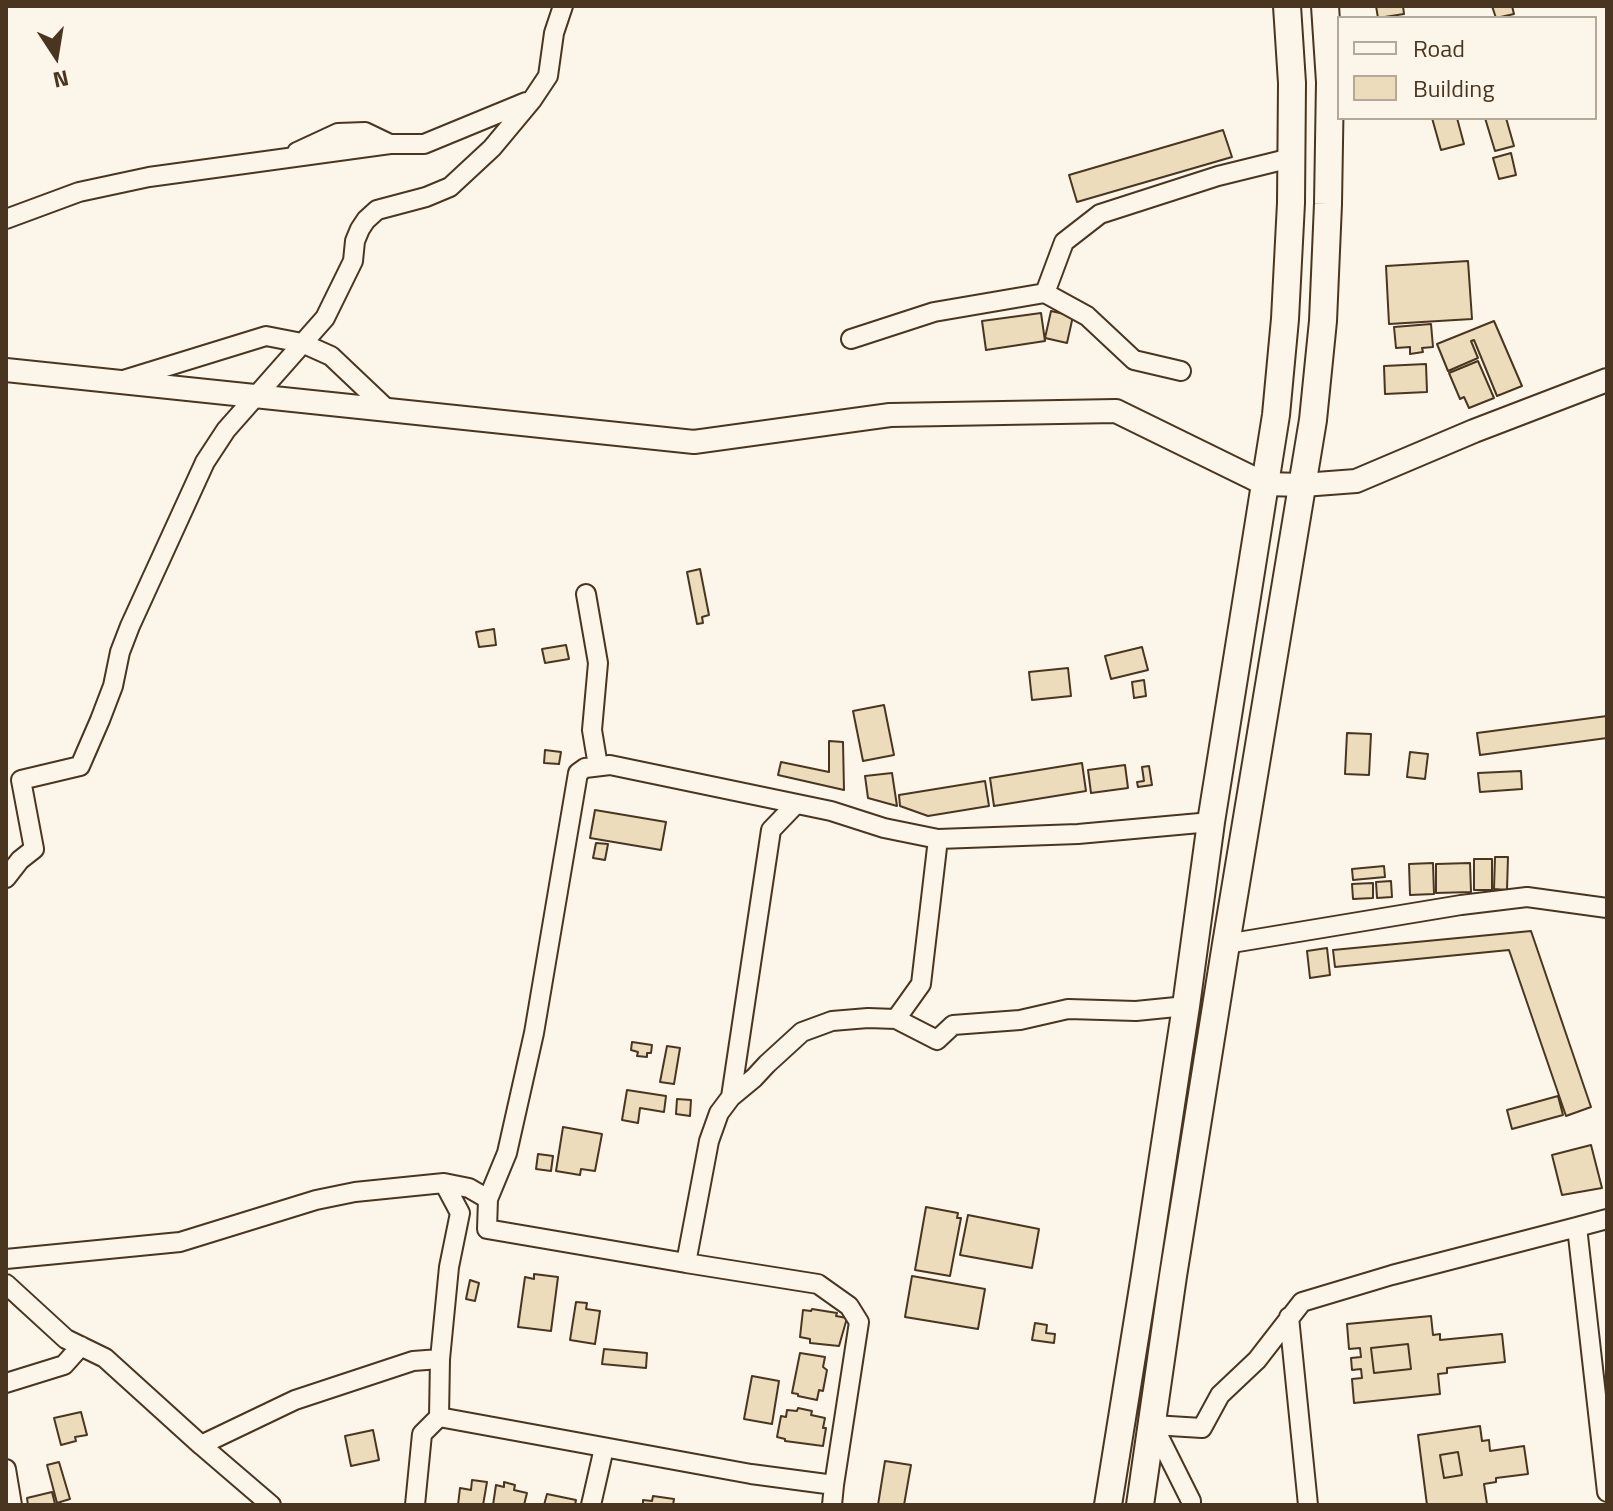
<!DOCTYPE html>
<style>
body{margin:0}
#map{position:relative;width:1613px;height:1511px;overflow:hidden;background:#fbf6e9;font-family:"Titillium Web",sans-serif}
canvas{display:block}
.frame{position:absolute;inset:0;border:8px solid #4a3520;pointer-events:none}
.legend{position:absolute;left:1337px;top:16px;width:260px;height:104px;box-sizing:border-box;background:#fbf6e9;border:2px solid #b4a999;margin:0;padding:10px 14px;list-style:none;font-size:24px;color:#4a3520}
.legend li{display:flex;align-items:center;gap:16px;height:40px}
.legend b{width:40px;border:2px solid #b4a999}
.north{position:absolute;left:16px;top:16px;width:80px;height:80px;-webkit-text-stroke:6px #fbf6e9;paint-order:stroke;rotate:168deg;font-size:22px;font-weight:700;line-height:32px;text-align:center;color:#4a3520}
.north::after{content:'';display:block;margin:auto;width:28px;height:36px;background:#4a3520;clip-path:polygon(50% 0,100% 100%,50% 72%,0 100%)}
</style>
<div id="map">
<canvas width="1613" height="1511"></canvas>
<div class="frame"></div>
<ul class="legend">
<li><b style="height:10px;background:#fbf6e9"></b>Road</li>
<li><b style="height:22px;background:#ecdcbc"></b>Building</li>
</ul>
<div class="north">N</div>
</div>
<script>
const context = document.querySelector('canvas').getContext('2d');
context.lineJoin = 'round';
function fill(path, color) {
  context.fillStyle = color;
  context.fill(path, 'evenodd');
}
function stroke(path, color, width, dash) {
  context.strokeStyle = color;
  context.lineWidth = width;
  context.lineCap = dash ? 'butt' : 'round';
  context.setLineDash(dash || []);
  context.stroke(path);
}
const building = new Path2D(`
 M1376 6H1403L1404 14 1378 18Z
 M1492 6H1512L1514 14 1496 18Z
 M1432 118H1457L1464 144 1441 150Z
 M1485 118H1506L1514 146 1495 151Z
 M1223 130 1232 157 1077 202 1069 175Z
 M1511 153 1516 175 1499 179 1493 158Z
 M1468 261 1472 319 1389 324 1386 266Z
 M1051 311 1073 316 1067 343 1045 338Z
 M1041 313 1045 341 986 350 982 321Z
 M1494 321 1522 386 1497 396 1474 340 1471 341 1478 358 1448 371 1437 344Z
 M1431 324 1433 347 1422 348 1423 352 1410 354V347L1396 348 1394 327Z
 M1478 361 1494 398 1469 408 1464 397 1460 399 1449 373Z
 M1426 364 1427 392 1385 394 1384 366Z
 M700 569 709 615 702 617 703 623 697 624 687 572Z
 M494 629 496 645 479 647 476 632Z
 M566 645 569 659 545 663 542 649Z
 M1142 647 1148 670 1111 679 1105 656Z
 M1068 668 1071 696 1032 700 1029 672Z
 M1144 680 1146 696 1134 698 1132 682Z
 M884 705 894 755 863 761 853 711Z
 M1607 716V738L1480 755 1477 733Z
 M1347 733 1371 734 1369 775 1345 774Z
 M829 741 843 742 844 790 778 775 781 762 829 772Z
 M545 750 561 752 559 764 544 763Z
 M1410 752 1428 754 1425 779 1407 777Z
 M1082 763 1086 791 994 806 990 778Z
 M1125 765 1128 788 1091 793 1088 770Z
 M1149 766 1152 785 1138 787 1137 782 1144 781 1142 767Z
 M1521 771 1522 789 1480 792 1478 773Z
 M892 773 897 806 868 798 865 776Z
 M985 781 989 806 928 816 900 806 899 795Z
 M595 810 666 822 661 850 590 838Z
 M596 843 608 844 605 860 593 858Z
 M1495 857H1508L1507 890 1494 889Z
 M1474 859H1492V890H1474Z
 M1433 863 1434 894 1410 895 1409 864Z
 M1470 863 1471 892 1436 893V864Z
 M1384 866 1385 877 1353 880 1352 869Z
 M1391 881 1392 897 1377 898 1376 882Z
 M1373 883V898L1353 899 1352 884Z
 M1531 931 1591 1107 1566 1116 1509 950 1335 967 1333 950Z
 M1327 948 1330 975 1310 978 1307 951Z
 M632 1042 652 1045 651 1053H647V1057L637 1056 638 1052 631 1050Z
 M667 1046 680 1048 674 1084 660 1082Z
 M627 1090 666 1096 664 1112 640 1108 638 1123 622 1120Z
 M1558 1096 1563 1115 1512 1129 1507 1110Z
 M677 1099 691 1100 690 1116 676 1114Z
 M563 1127 602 1134 595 1171 581 1169 580 1175 556 1171Z
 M1591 1145 1602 1188 1562 1195 1552 1155Z
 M538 1154 553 1156 551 1171 536 1169Z
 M926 1207 958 1213 957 1218H961L950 1276 915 1270Z
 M968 1215 1039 1229 1032 1268 960 1255Z
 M534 1274 558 1277 551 1331 518 1327 525 1277 534 1279Z
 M912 1276 985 1289 978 1329 905 1317Z
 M470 1280 479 1283 475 1301 466 1299Z
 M576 1302 587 1303 586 1309 600 1311 595 1344 570 1340Z
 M812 1309 837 1313 836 1316 847 1318 839 1346 810 1343V1339L800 1337 803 1310 811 1311Z
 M1431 1316 1433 1335 1440 1334V1340L1502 1334 1505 1362 1447 1368V1373L1438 1374 1440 1394 1354 1403 1352 1379 1362 1378 1361 1369 1352 1370 1351 1358 1361 1357 1360 1348 1349 1349 1347 1324ZM1408 1344 1411 1369 1374 1373 1371 1348Z
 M1035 1323 1047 1325 1046 1333 1055 1334 1054 1343 1032 1340Z
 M1408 1344 1411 1369 1374 1373 1371 1348Z
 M604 1349 647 1353 646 1368 602 1364Z
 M800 1353 825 1357 823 1367 827 1370 823 1391 819 1390 817 1400 798 1396V1394L792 1393Z
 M752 1376 779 1381 772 1424 744 1419Z
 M798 1408 812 1411 811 1415 825 1418 823 1428H826L823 1446 785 1441V1439L777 1437 781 1416 786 1417 787 1410 797 1411Z
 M81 1412 87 1435 75 1437 76 1441 61 1445 54 1418Z
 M1480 1426 1482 1441 1489 1440 1490 1451 1524 1446 1528 1474 1496 1478V1482L1484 1484 1487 1504 1427 1505 1418 1435ZM1458 1452 1462 1475 1444 1478 1440 1455Z
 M373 1430 379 1460 351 1466 345 1436Z
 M1458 1452 1462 1475 1444 1478 1440 1455Z
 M885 1461 911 1465 904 1505H878Z
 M59 1462 70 1499 57 1503 47 1465Z
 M472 1480 487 1482 483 1505H458L460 1488 471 1490Z
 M504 1482 515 1485 514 1490 527 1493 524 1505H493L496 1485 504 1487Z
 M52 1492 55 1504 28 1505 27 1498Z
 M547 1494 576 1500 575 1505H544Z
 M653 1496 674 1499 673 1505H643V1500L652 1501Z`);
const minor = new Path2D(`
 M297 152 338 133 365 132 390 144
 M6 219 79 192 149 177 390 144H424L526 102
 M1045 293 1064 242 1100 214 1218 176 1291 158
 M851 339 934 312 1045 293 1087 316 1134 360 1181 371
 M120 381 266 336 302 343 331 356 389 411
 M586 594 598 663 592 730 598 766
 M6 878 20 860 34 849 21 780 80 766 100 720 113 686 120 652 130 626 205 462 226 430 325 318 353 261 355 241 360 229 366 220 377 210 426 197 450 187 492 148 532 100 548 76 554 33 563 6
 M1226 944 1461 905 1527 897 1607 908
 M896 1019 921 984 938 839
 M731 1097 771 830 796 804
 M488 1199 507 1153 534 1033 578 773 585 768 610 765 831 811 884 828 938 839 1078 834 1211 822
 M1607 1219 1577 1227 1607 1492
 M6 1259 180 1242 316 1200 355 1192 444 1183 469 1188 488 1199 487 1229 686 1263 709 1141 719 1113 731 1097 754 1078 767 1064 802 1032 832 1021 868 1018 896 1019 937 1040 953 1025 1020 1020 1068 1009 1136 1011 1186 1006
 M686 1263 818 1284 849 1306 859 1322 834 1485
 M6 1284 66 1339 105 1358 201 1445 271 1505
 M1289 1317 1308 1505
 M440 1359 449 1267 460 1213 444 1183
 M6 1383 64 1365 81 1346
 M1153 1425 1202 1428 1220 1395 1257 1360 1302 1302 1392 1275 1577 1227
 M1153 1425 1191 1501V1505
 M201 1445 295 1400 413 1361 440 1359 439 1417 751 1474 834 1485 832 1505
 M6 1469 12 1505
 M415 1505 422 1434 439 1417
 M591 1505 604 1448`);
const major = new Path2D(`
 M6 370 694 442 890 415 1116 411 1265 484 1303 485 1356 481 1474 431 1607 380`);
const highway = new Path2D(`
 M1108 1505 1145 1275 1186 1006 1211 822 1276 415 1285 319 1291 203 1292 83 1287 6
 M1140 1505 1173 1276 1226 944 1313 420 1323 321 1328 204 1330 82 1325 6`);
fill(building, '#ecdcbc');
stroke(building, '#4a3520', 2);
stroke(minor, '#4a3520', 22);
stroke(major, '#4a3520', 26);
stroke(highway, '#4a3520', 30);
stroke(minor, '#fbf6e9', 18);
stroke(major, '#fbf6e9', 22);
stroke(highway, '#fbf6e9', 26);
</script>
